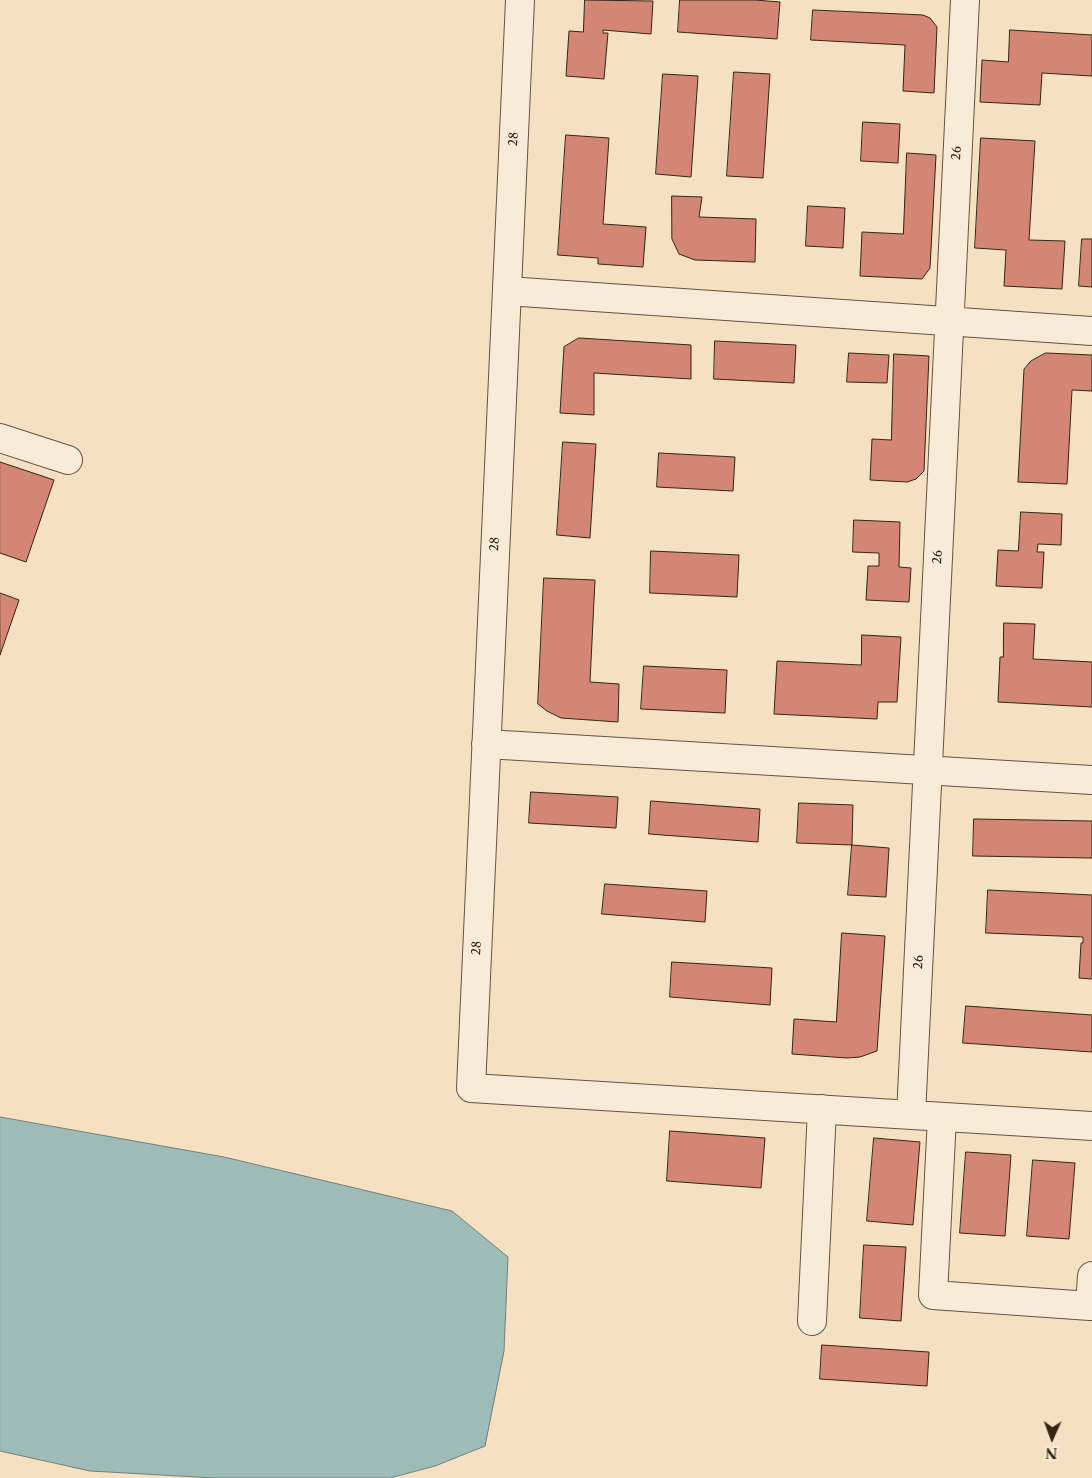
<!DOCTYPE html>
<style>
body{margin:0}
#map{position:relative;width:1092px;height:1478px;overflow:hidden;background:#f5e0c1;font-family:"Libre Caslon Text",serif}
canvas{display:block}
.north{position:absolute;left:1027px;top:1413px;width:50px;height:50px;-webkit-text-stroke:4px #f8ebd7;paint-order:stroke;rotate:182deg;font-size:14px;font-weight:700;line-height:20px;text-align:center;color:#372416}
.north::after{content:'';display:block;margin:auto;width:18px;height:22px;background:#372416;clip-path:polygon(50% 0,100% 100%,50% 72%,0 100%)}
</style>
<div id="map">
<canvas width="1092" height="1478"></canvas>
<div class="north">N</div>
</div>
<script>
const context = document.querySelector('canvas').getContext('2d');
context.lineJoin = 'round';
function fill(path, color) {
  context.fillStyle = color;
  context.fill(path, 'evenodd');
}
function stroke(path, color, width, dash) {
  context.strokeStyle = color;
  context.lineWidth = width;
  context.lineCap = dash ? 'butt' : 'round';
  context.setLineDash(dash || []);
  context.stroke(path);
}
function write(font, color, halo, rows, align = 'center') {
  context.font = font + ' "Libre Caslon Text",serif';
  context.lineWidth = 4;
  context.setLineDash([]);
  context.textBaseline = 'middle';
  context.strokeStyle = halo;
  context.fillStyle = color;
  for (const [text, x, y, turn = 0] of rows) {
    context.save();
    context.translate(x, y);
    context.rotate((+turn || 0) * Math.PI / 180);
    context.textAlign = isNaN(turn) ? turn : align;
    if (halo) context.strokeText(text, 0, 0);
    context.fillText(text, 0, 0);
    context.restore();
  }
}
const water = new Path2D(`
 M0 1117 224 1157 452 1211 508 1257 504 1351 485 1446 435 1466 390 1478H215L90 1471 0 1451Z`);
const building = new Path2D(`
 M585 0 653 1 651 34 603 30V33H608L604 79 566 76 569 31 583 32Z
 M680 0H755L780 2 777 39 678 32Z
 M813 10 923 15 930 18 937 27 934 93 903 91 905 45 811 40Z
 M1010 30 1092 35V76L1042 73 1040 105 980 102 982 60 1008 62Z
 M734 72 770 74 763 178 727 176Z
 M663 74 698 76 691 177 656 174Z
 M863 122 900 124 898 163 861 161Z
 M566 135 609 138 603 224 646 227 643 267 598 264V258L558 255Z
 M981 138 1035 141 1029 240 1065 241 1062 289 1004 286 1006 250 975 248Z
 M907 153 936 155 930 268 922 279 860 276 862 232 903 234Z
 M672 196 702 197 699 217 756 219 755 262 695 260 679 254 672 239Z
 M808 206 845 208 843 248 806 246Z
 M1082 239H1092V287L1079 286Z
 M579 338 691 345V379L594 373V415L560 413 564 347Z
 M715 341 796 345 794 383 714 379Z
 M849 353 889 355 887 383 847 382Z
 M1046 353 1092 355V391L1072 390 1067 484 1018 482 1024 369 1031 361Z
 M894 354 929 356 924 471 916 479 907 482 870 480 872 439 891 440Z
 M563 442 596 444 590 538 557 535Z
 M659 453 735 457 733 491 657 487Z
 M0 462 54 480 26 562 0 553Z
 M1021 512 1062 514 1061 545 1038 544 1037 552H1044L1042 588 996 586 998 550 1018 551Z
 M854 520 900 522 899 567 911 568 909 602 866 600 868 566H879V553L853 552Z
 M651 551 739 555 737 597 650 593Z
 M544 578 595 580 590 682 619 684 618 722 561 718 547 711 538 704Z
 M0 593 19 600 0 655Z
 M1004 623 1035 624 1033 659 1092 662V707L998 702 1000 657H1003Z
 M862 635 901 637 897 702H878L877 719 774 714 777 661 861 665Z
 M644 666 727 670 725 713 641 709Z
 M531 792 618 797 616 828 529 823Z
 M651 801 760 809 758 842 649 834Z
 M799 803 853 805 852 845 797 843Z
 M974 819 1092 821V858L973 856Z
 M852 845 889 848 886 897 848 895Z
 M605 884 707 891 705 922 602 914Z
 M988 890 1092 895V979L1079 978 1081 943H1083V937L986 933Z
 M842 933 885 936 877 1051 860 1057 847 1058 792 1054 794 1019 836 1022Z
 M672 962 772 968 770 1005 670 997Z
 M966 1006 1092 1015V1052L963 1043Z
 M670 1131 765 1138 761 1188 667 1181Z
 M874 1138 920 1142 913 1225 867 1221Z
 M966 1152 1011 1155 1005 1236 960 1233Z
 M1033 1160 1075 1163 1069 1239 1027 1236Z
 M864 1245 906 1247 901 1321 860 1318Z
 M822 1345 929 1352 927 1386 820 1379Z`);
const minor = new Path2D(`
 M520 0 471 1088 1092 1126
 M507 291 1092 331
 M0 438 68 460
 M486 744 1092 780
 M911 1115 965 0
 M942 1117 933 1295 1090 1306 1092 1276
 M812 1321 822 1109`);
const streetNames = [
 ["28",514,139,-87],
 ["26",957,153,-87],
 ["28",495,544,-87],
 ["26",938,557,-87],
 ["28",477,948,-87],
 ["26",919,962,-87]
];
fill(water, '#9dbcb7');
stroke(water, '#747f77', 1);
fill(building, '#d28673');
stroke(building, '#372416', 1);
stroke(minor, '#665341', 30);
stroke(minor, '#f8ebd7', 28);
write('12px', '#372416', '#f8ebd7', streetNames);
</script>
